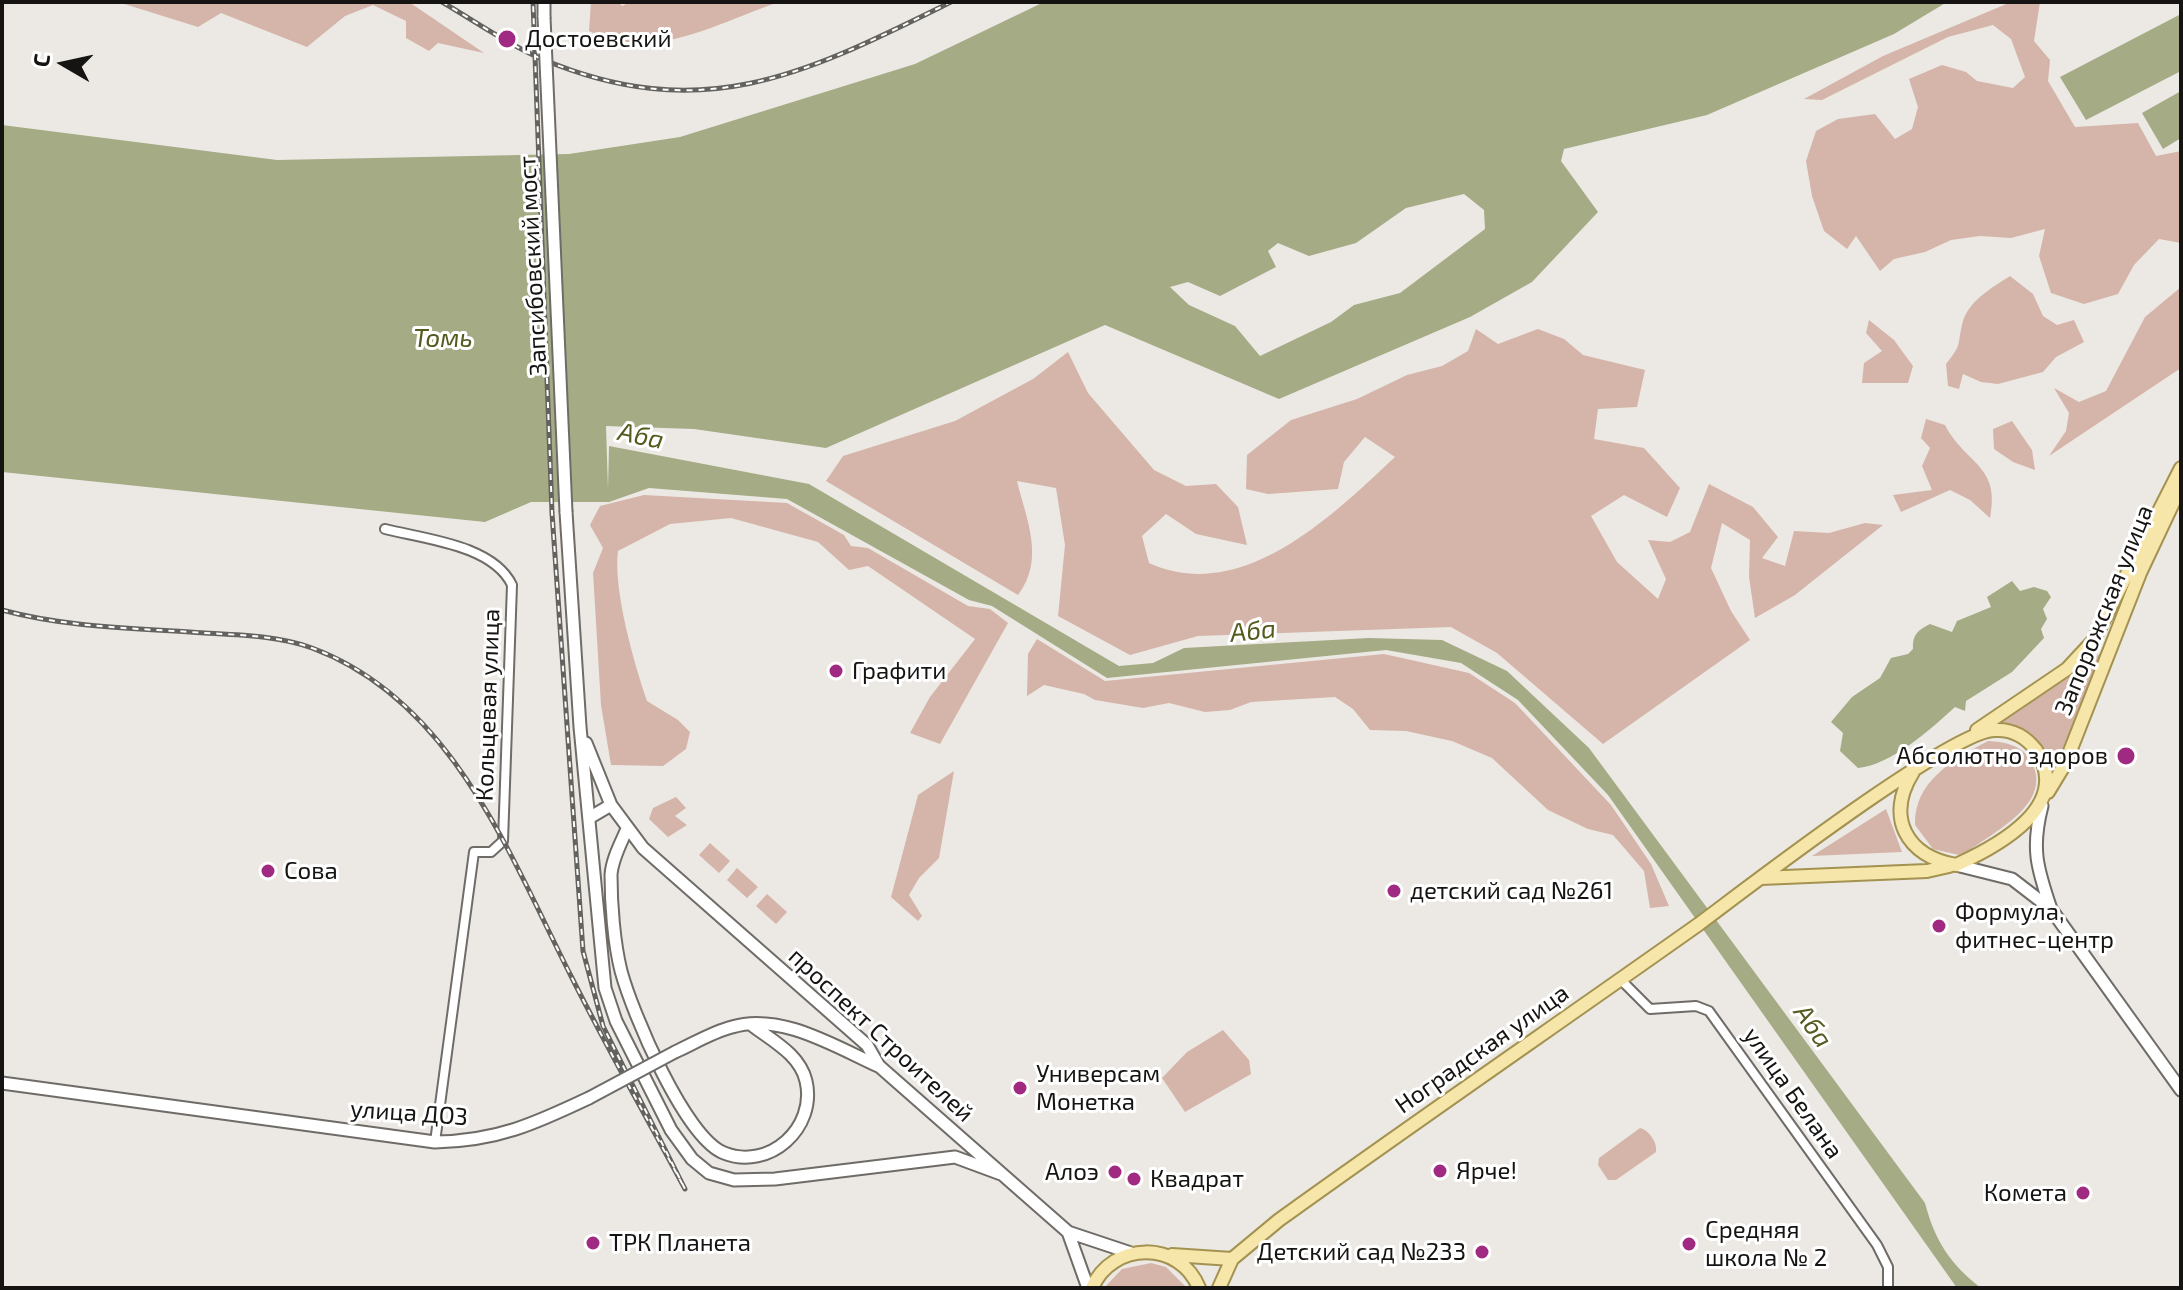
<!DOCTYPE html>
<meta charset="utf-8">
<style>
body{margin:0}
#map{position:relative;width:2183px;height:1290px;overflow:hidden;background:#ece9e4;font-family:"Exo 2",sans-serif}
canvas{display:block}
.frame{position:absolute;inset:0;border:4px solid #151412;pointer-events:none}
.north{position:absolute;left:24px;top:24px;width:80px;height:80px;-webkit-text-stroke:6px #fff;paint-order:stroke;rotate:279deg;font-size:22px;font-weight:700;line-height:32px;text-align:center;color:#151412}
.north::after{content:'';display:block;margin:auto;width:28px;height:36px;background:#151412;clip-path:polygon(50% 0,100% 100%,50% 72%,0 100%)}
</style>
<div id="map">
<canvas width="2183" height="1290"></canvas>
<div class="frame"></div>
<div class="north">С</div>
</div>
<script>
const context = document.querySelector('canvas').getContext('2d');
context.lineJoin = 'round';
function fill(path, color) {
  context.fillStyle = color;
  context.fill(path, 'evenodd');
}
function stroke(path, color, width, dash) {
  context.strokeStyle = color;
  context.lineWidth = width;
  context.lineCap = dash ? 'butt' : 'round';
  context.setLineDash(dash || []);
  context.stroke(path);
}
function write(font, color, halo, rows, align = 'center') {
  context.font = font + ' "Exo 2",sans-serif';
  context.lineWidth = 6;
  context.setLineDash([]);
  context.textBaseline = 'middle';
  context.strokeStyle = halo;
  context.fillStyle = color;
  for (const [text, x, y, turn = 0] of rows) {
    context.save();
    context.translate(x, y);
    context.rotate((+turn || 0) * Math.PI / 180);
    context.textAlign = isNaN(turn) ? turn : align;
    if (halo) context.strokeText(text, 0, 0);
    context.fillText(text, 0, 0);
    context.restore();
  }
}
const green = new Path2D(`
 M118 2H409L484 53 438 43 429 51 406 38V21L373 5 345 16 307 47 221 13 198 27Z
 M591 2H619L622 6 630 2H779C716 23 654 63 589 31Z
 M2011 2H2040L2034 41 2050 60 2048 81 2075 127 2138 123 2156 156 2181 151V243L2159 239 2134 265 2118 294 2084 304 2051 293 2039 256 2045 229 2011 238 1980 236 1951 240 1925 252 1894 259 1880 271 1856 236 1847 249 1824 231 1812 196 1806 161 1816 131 1838 119 1875 114 1895 139 1912 129 1918 107 1909 79 1942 65 1966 72 1977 81 2013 88 2025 77 2011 39 1993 25 1948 37 1822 100 1804 99 1883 56Z
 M2010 276 2033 294 2043 316 2057 325 2074 320 2084 342 2056 357 2043 372 1998 384 1981 382 1963 374 1959 389 1948 386 1946 364C1962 344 1957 347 1962 325 1967 301 1992 288 2010 276Z
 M2181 287V368L2049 456 2066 431 2069 413 2054 388 2079 402 2106 391 2145 317Z
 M1869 320 1894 340 1913 366 1908 383H1862L1864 363 1882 351 1866 333Z
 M1476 329 1498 344 1538 329 1564 339 1583 355 1645 370 1637 407 1598 409 1594 439 1644 448 1680 488 1667 517 1624 495 1591 516 1617 562 1658 599 1666 579 1648 540 1670 542 1690 532 1709 484 1753 507 1778 537 1762 558 1785 566 1794 531 1829 533 1865 523 1883 525 1795 595 1755 618 1749 577 1750 540 1722 523 1711 568 1731 611 1750 640 1603 744 1497 653 1451 627 1198 636 1130 655 1058 616 1065 545 1056 488 1017 481C1027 522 1045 559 1018 595L826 481 843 456 955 421 1033 379 1068 352 1088 393 1154 470 1186 486 1216 484 1238 507 1247 545 1196 534 1166 514 1142 536 1149 563C1242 605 1332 516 1395 457L1365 437 1344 462 1338 489 1268 494 1246 489 1247 455 1291 420 1357 399 1407 375 1442 366 1468 351Z
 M1926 419 1945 425C1965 464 2001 465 1990 518L1970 500 1950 490 1901 512 1893 495 1932 490 1922 466 1930 448 1921 438Z
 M2012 421 2032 450 2035 470 2013 462 1994 449 1993 429Z
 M644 495 787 503 844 535 851 546 868 548 968 606 990 609 1008 623 940 744 910 733 930 697 975 639 868 566 849 570 818 542 731 518 670 524 618 551C613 590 634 663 647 701L678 720 690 732 686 749 663 766 611 765 601 705 593 573 603 548 590 525 600 506Z
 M1037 639 1105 681 1384 654 1469 673 1515 703 1611 805 1651 864 1669 906 1650 908 1644 871 1613 835 1588 829 1548 810 1492 758 1452 741 1406 731 1370 730 1353 709 1335 697 1251 702 1230 710 1205 712 1169 703 1143 708 1095 700 1084 694 1044 685 1027 696 1028 654Z
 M2105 650 2055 766 2029 733 2001 723Z
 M1988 741C2005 742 2022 745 2031 761 2054 802 1997 830 1970 850L1959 855 1933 849 1915 825C1914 781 1953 760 1988 741Z
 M954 771 939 858 919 878 909 895 922 916 918 921 891 897 918 795Z
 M676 797 686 808 675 816 687 825 668 837 649 819 653 808Z
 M1886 809 1902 852 1812 856Z
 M710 843 730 861 719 873 699 855Z
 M737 868 758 887 747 898 727 880Z
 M767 894 787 912 776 924 756 906Z
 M1223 1030 1249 1060 1251 1074 1185 1112 1162 1078 1187 1052Z
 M1640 1128C1649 1130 1658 1143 1656 1152L1616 1180H1608L1598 1165 1599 1158Z
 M1151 1263 1166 1267 1187 1288H1104L1122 1269Z`);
const water = new Path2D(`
 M1044 2H1947L1894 34 1707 115 1564 149 1561 161 1598 212 1532 282 1470 317 1279 399 1105 325 826 448 694 429 606 426 608 489 609 446 809 484 1119 666 1153 663 1184 648 1369 638 1442 640 1507 671 1589 748 1925 1203C1935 1241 1950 1264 1981 1288H1957L1608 795 1518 700 1461 663 1386 650 1107 678 992 606 969 600 787 499 649 488 609 502H531L485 522 2 472V125L277 160 569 154 680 137 915 64ZM1464 194 1484 210 1485 229 1400 293 1354 305 1331 322 1260 356 1235 326 1189 305 1170 287 1188 282 1220 296 1276 267 1268 251 1278 243 1309 256 1356 243 1406 208Z
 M2181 14V71L2086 120 2060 77Z
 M2181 91V138L2163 149 2142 113Z
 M2012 581 2020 591 2034 587 2047 591 2051 597 2043 609 2047 619 2041 629 2044 638 2012 672 1966 701 1965 711 1955 707C1931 729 1891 765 1858 768L1840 751 1843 733 1831 722 1852 697 1880 678 1891 658 1908 654 1913 649C1912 635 1918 630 1930 624L1952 632 1957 621 1991 607 1987 597Z`);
const street = new Path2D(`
 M385 529C425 539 493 545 512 585L503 841 491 852H474L435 1142
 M1620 979 1650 1009 1696 1006 1709 1011 1877 1245 1888 1267V1288`);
const secondary = new Path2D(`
 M544 2V17
 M566 512 580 727 605 988 616 1021 671 1130 692 1159 709 1173 734 1180 775 1179 955 1157 1001 1174
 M586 743 611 805 643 848 867 1045 879 1066 1068 1232 1131 1253
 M2042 806C2031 848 2037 868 2051 909
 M589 818 611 805
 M627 829C621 843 612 859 611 875 611 904 614 943 621 971 632 1012 685 1138 724 1153 769 1171 817 1128 806 1081 800 1055 773 1041 753 1026
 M1956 865 2012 879 2051 909 2181 1090
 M675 1052C693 1044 712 1032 732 1027 780 1012 836 1047 878 1066
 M2 1083 435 1142C497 1141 534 1124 589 1098
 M1068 1232 1088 1288`);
const primary = new Path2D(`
 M1977 730 2067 669 2093 641 2181 468
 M2048 792 2065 764 2140 573 2181 486
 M1761 878 1927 871 1949 866
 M1172 1255 1232 1259
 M1092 1288C1112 1241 1180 1240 1199 1288
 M1219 1288 1232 1259 1279 1220C1418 1120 1559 1023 1699 924 1746 889 1952 730 1995 730 2012 729 2026 737 2036 750 2074 805 1998 846 1956 865 1906 856 1885 817 1913 772`);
const rail = new Path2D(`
 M442 2C475 21 507 44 542 59 704 127 807 73 951 2
 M2 610C68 628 137 628 205 633 241 635 279 636 312 648 452 700 509 854 571 976 607 1048 647 1118 685 1189L603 1026 583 951 552 513 533 2`);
const secondaryBridge = new Path2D(`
 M544 17 566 512
 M589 1098 675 1052`);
const markers = [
 [507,39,10,"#a02981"],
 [836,671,8,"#a02981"],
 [2126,756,10,"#a02981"],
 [268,871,8,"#a02981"],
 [1394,891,8,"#a02981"],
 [1939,926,8,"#a02981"],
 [1020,1088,8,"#a02981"],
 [1440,1171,8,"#a02981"],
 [1115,1172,8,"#a02981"],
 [1134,1179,8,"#a02981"],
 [2083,1193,8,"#a02981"],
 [593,1243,8,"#a02981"],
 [1689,1244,8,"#a02981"],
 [1482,1252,8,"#a02981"]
];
const poiNames = [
 ["Достоевский",525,39],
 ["Графити",852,671],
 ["Абсолютно здоров",2108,756,"right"],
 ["Сова",284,871],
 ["детский сад №261",1410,891],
 ["Формула,",1955,912],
 ["фитнес-центр",1955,940],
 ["Универсам",1036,1074],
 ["Монетка",1036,1102],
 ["Ярче!",1456,1171],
 ["Алоэ",1099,1172,"right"],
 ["Квадрат",1150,1179],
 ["Комета",2067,1193,"right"],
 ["Средняя",1705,1230],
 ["школа № 2",1705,1258],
 ["ТРК Планета",609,1243],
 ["Детский сад №233",1466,1252,"right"]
];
const streetNames = [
 ["Запсибовский мост",533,266,-93],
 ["Запорожская улица",2104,610,-68],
 ["Кольцевая улица",488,705,-88],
 ["проспект Строителей",881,1035,43],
 ["Ноградская улица",1482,1049,-35],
 ["улица Белана",1793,1093,55],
 ["улица ДОЗ",409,1113,4]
];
const waterNames = [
 ["Томь",443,338],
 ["Аба",641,436,12],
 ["Аба",1253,631,-6],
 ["Аба",1813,1026,55]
];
fill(green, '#d5b4a9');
fill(water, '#a5ab85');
stroke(street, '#6f6c68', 12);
stroke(secondary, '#6f6c68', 15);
stroke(primary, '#a39250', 16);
stroke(street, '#fff', 8);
stroke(secondary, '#fff', 11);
stroke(primary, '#f6e6aa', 12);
stroke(rail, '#63625e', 5);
stroke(rail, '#fff', 2, [6]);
stroke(secondaryBridge, '#6f6c68', 15, []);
stroke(secondaryBridge, '#fff', 11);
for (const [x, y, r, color] of markers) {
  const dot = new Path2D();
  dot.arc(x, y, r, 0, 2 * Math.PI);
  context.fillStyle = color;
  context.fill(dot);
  stroke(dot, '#fff', 3);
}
write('24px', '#151412', '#fff', poiNames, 'left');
write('24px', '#151412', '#fff', streetNames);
write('italic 26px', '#555b1f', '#fff', waterNames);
</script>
